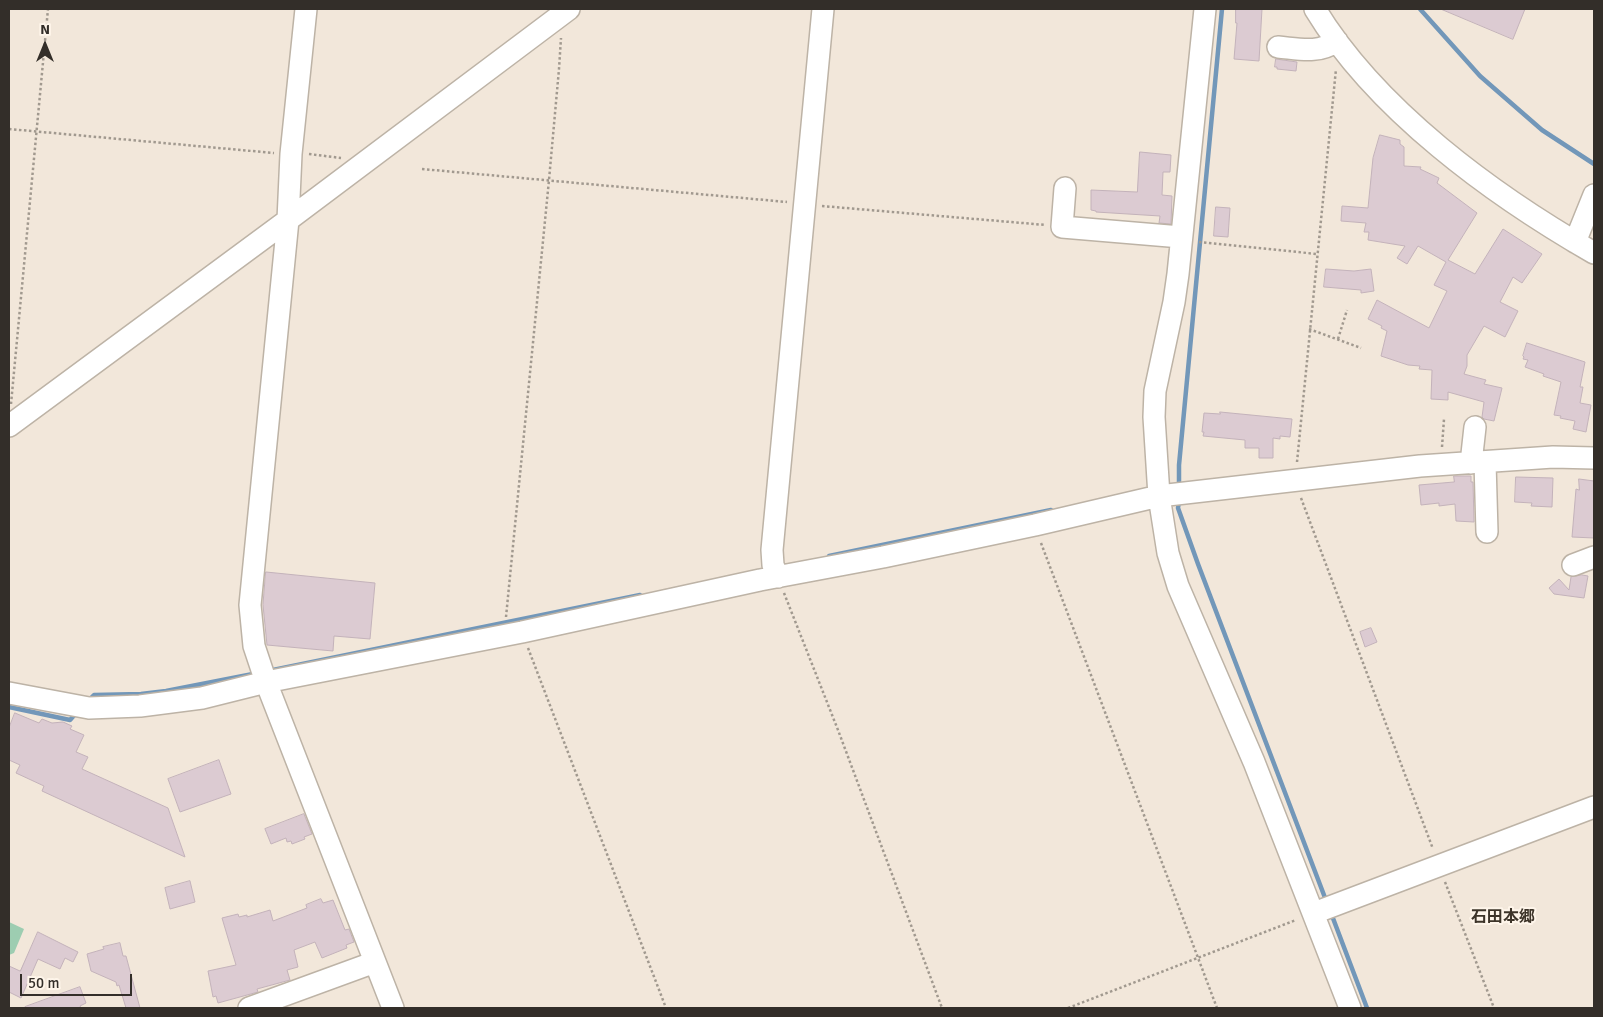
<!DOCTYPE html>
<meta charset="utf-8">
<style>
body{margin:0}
#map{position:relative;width:1603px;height:1017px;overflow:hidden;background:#f2e7da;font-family:Signika,sans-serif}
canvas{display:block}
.frame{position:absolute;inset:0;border:10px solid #332e29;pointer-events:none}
.north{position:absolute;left:20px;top:20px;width:50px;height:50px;-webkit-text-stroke:4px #fef5ea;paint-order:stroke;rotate:0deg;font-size:14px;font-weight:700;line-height:20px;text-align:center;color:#332e29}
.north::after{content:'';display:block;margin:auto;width:18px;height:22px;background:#332e29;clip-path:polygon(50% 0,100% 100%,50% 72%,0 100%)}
.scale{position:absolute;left:20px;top:974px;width:112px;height:22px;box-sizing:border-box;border:2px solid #332e29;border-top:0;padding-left:6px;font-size:15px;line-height:18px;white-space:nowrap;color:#332e29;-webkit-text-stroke:4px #fef5ea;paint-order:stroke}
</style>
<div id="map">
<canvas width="1603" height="1017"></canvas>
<div class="frame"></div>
<div class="north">N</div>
<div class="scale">50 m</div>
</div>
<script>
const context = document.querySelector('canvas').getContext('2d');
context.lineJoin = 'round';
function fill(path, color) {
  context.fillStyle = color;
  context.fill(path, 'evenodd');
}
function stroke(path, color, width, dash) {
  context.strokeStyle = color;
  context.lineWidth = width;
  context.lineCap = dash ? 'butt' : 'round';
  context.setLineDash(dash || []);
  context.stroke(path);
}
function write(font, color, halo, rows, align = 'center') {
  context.font = font + ' Signika,"Noto Sans JP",sans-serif';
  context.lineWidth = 4;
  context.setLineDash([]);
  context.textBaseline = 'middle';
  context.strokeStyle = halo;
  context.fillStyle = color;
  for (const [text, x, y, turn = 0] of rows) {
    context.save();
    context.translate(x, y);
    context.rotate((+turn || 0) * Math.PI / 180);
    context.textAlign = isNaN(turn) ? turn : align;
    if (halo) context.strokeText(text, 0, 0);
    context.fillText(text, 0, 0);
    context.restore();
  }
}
const green = new Path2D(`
 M9 922 24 929 14 953 9 955Z`);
const stream = new Path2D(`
 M1420 9 1480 76 1542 130 1594 164
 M1179 488V465L1222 9
 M1179 501 1178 508 1198 564 1327 903
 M829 556 1051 510
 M268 671 640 595
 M88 701 94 695 141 694 166 691 258 673
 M9 707 70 720 77 712
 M1331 913 1367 1008`);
const building = new Path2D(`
 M1236 9H1262L1259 61 1234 59 1237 23H1236Z
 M1441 9H1525L1513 39Z
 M1276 59 1297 62 1296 71 1277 69V67H1275Z
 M1380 135 1400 140V144L1404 147V166L1421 167 1420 169 1439 178 1437 183 1477 213 1448 260 1475 274 1503 229 1542 254 1522 283 1513 277 1500 302 1518 311 1505 337 1484 326 1467 355V366L1464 374 1486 380 1484 384 1502 388 1494 421 1484 419 1482 417 1484 402 1448 392V400L1431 399 1432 370 1419 369 1420 366 1408 365 1381 356 1387 331 1381 328 1382 326 1368 319 1377 300 1429 328 1447 291 1434 285 1446 262 1418 246 1407 264 1397 258 1405 246 1368 240 1369 232H1364L1366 223 1341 221 1342 206 1368 208 1373 158Z
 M1140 152 1171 155 1170 172H1163L1162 195 1172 196 1171 224 1159 223 1160 216 1096 212V211L1091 210V190L1137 192Z
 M1216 207 1230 208 1228 237 1214 236Z
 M1326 269 1354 271 1371 269 1374 291 1361 293V290L1324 287Z
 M1527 343 1585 362 1580 387H1583L1580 403 1591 405 1586 432 1573 429 1575 421 1560 418 1561 416 1554 415 1561 382 1543 376 1544 374 1525 367 1528 360 1523 359 1524 357 1523 356Z
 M1220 412 1292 419 1290 437 1280 436V439L1273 438V458H1259V448H1245V440L1203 436 1204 432H1202L1204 413 1220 414Z
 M1454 476H1471V482H1473L1474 522 1456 521 1455 504 1439 506V503L1421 505 1419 485 1454 482Z
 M1516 477 1553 478 1552 507 1531 506 1532 503 1515 502Z
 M1579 479 1594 481V538L1572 537 1576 489 1579 490Z
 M266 572 375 583 370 639 334 636 333 651 267 645 263 605Z
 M1582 575 1588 576 1584 598 1554 594 1549 588 1559 579 1569 590 1571 577Z
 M1371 628 1377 642 1365 647 1360 632Z
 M15 713 39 723 42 719 52 723 63 722 72 726 70 729 84 735 76 752 88 757 82 769 168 808 185 857 42 791 44 786 16 773 20 765 9 760V728Z
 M219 760 231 794 180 812 168 779Z
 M304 814 312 834 304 837 305 839 292 844 291 841 287 842 286 838 271 844 265 829Z
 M190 881 195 902 170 909 165 888Z
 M321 899 323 903 333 900 345 930 349 929 354 942 346 945 347 948 322 958 315 942 294 950 298 967 287 970 290 980 257 989 258 992 218 1003 216 996 213 997 208 971 236 965 222 918 238 914 239 917 247 915V917L270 910 273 921 307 908 306 905Z
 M38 932 78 952 73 962 65 958 60 969 38 959 21 998 9 992V966L20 971Z
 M120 943 123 956H126L140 1008H126L119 985 117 986 116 982 91 971 87 954 104 949 103 947Z
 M80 987 86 1003 80 1006 81 1008H25V1007Z`);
const path = new Path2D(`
 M9 129 274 153
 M309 154 341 158
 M422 169 787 202
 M822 206 1046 225
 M1199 242 1317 254
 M1309 329 1361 348
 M1338 339 1347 310
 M11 404 48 9
 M1442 447 1444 419
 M1297 462 1336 69
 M1301 498 1433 849
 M1041 543 1217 1008
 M784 593 838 730 942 1008
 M506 617 549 180 559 69 561 38
 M528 648 666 1008
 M1445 882 1494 1008
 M1068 1008 1296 920`);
const minor = new Path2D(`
 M306 9 291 154 288 220 250 605 254 646 266 682 393 1008
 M1205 9 1178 274 1174 302 1155 391 1154 417 1159 496 1168 553 1178 586 1254 762 1350 1008
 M1315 9C1376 110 1493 195 1594 253
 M1278 47C1300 49 1318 54 1337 41
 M1065 188 1062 227 1181 237
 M1575 242 1594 195
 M9 426 288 220 569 9
 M1485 462 1487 532
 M1471 463 1475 427
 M1573 565 1594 557
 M778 577 773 565 772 550 823 9
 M9 693 89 708 140 706 202 698 266 682 522 632 760 580 883 557 1035 525 1159 496 1420 466 1553 457 1594 458
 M1314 913 1594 807
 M249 1008 375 962`);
const quarterNames = [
 ["石田本郷",1503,918]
];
fill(green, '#9dcdb1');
stroke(stream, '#7297b9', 4.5);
fill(building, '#dccbd2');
stroke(building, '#c3b2ba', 1);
stroke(minor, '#bdb3a6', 24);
stroke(path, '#a1998f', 2.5, [2.5, 2.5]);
stroke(minor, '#fff', 21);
write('bold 16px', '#3d3429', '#fef5ea', quarterNames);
</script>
